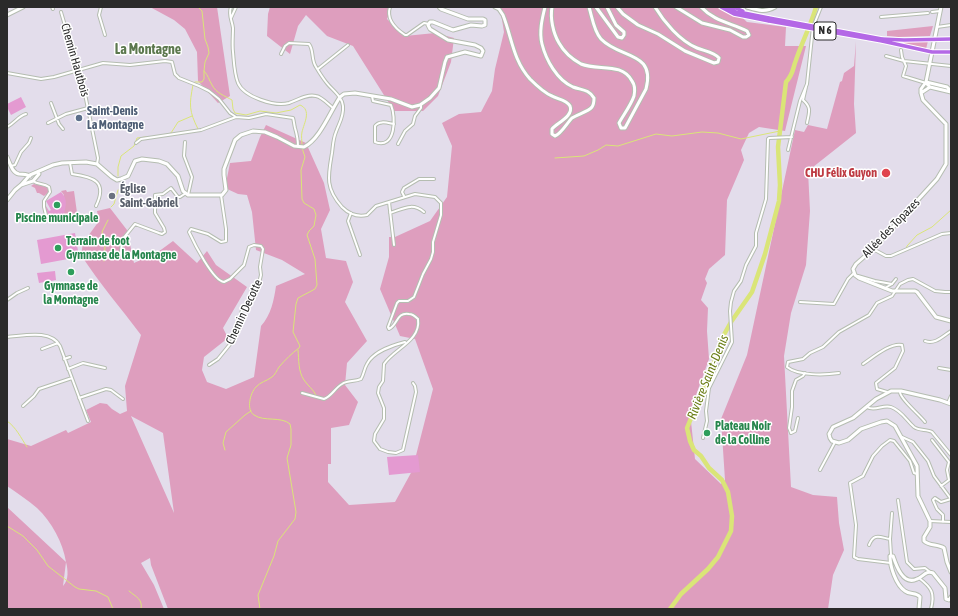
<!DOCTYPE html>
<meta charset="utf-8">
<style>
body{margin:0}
#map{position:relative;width:958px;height:616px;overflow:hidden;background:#e3ddeb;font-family:"Asap Condensed",sans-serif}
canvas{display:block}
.frame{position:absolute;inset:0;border:8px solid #2a2a2a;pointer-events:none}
</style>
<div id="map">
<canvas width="958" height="616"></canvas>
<div class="frame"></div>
</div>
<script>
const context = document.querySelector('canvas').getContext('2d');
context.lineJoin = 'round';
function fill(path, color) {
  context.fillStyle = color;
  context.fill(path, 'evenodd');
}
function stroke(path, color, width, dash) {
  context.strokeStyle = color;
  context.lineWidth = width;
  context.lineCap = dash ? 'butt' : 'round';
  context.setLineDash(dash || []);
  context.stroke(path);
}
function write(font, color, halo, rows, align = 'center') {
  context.font = font + ' "Asap Condensed",sans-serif';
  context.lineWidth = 3;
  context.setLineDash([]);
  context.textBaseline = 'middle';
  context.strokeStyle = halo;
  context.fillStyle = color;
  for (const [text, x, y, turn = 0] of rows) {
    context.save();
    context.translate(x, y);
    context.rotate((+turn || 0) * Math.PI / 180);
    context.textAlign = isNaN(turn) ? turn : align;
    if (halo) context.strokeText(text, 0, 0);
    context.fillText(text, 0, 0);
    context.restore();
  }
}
const green = new Path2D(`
 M150 7H217L230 96 218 103 198 81 197 52 185 29 174 20Z
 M270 7H392L387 19 405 36 435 33 454 38 451 62 438 96 423 111H394L353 46 327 36 306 15 298 26 290 54 267 36 268 14Z
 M500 7H731L747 22 786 27 785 46H806L785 131 759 127 749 133 741 150 744 160 727 200 725 255 709 269 705 279 707 283 701 300 708 308 707 331 709 359 690 412 695 459 721 484 725 480 721 419 747 355 795 130 804 132 808 125 827 129 840 82 842 81 844 73 854 66 856 41 854 104 856 133 808 171 810 211 806 265 791 313 784 356 791 487 813 495 837 497 839 523 844 550 833 575 828 609H168L151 565 150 558 141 563 154 585 164 609H7V507L66 562 63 586C69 580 68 570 66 562 63 543 52 522 37 508 28 500 17 493 7 486V439L31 446 66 430 68 433 91 422 86 410 100 403 107 404 112 409 120 414 127 411 125 386 141 335C121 308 99 283 81 255L83 243 99 221 97 211 110 208 127 230 134 263 158 252 173 241 197 263 207 251 216 265 247 287 223 328 228 338 204 357 202 370 207 382 226 389 254 377 261 326C271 315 274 300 276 286L305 274 282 260 256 250 252 212 247 195 238 194 225 188 230 163 251 161 260 137 266 125 306 143 324 183 330 210 321 229 326 258 346 261 353 282 345 302 367 341 347 363 345 385 358 402 349 425 331 428V464H328V482L349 505 395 502 412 471 433 389 415 339 400 336 380 289 389 257V237H395L430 221 447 197 452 146 442 123 459 114 481 112 492 91 495 69 504 32ZM131 416 163 433 174 513Z
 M933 26 930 36 898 37 887 36V31Z
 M928 41 926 49 901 43V42Z
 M34 184 47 187 49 192 44 196 39 193H37L35 188 31 186Z
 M66 190 67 192 74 191 78 220 70 218 64 214V195L61 191Z`);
const pitch = new Path2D(`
 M21 97 26 107 11 115 7 107V104Z
 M61 192C69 200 65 207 64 215L61 217 49 215 46 212V206L49 211 51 210 46 201Z
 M75 233 79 257 41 264 37 240Z
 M55 271 56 280 39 283 37 273Z
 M418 455 420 472 389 475 387 457Z`);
const stream = new Path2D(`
 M198 7 202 11 205 39 208 47 209 53 205 62 204 71C208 75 209 80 212 85 216 93 225 96 232 100L233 109 235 113 246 115 260 111 276 113 291 110 300 105C312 110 304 123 302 132 301 136 302 141 302 145
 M195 82H202L204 79V71
 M193 85C189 105 189 111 198 129
 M167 134 171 133 178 122 192 116
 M555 158 584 156 598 150 606 145 618 146 656 134 672 136 702 132 718 133 741 139 780 131
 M118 176V167L121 156 134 146 137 138 146 137
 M111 207 114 204 118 190
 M906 249 907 246 917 235 932 227 951 210
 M104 261 105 246 102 232 108 220
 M298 350C299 360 298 371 304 380 308 386 313 389 316 395
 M7 421C16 427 21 438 27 447
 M225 450 223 443 226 432 245 415 251 411
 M7 526 23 536 37 550 48 566 75 587 79 589 96 591 108 597 113 609
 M129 591C136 597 143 599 141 609
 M260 609 258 595 274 556 278 541 295 519 296 512 287 458 291 445V429L290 424C281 416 264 422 254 415 246 410 250 393 256 387 260 382 267 381 272 377 275 375 277 370 279 367 285 360 292 353 299 348L300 346 293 332 296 304 298 298 315 289 317 285 315 259 307 235 309 231 314 226 316 215 314 209 304 203 302 199 301 170 305 157 302 148`);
const river = new Path2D(`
 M670 609 681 594 708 569 718 557 731 531 732 516 728 492 722 480 709 468 701 456 694 450 690 441 687 428 715 360 721 340 731 322 752 292 765 254 779 201 780 185 778 147 786 82C794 73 792 70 796 60 802 42 811 25 816 7`);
const street = new Path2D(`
 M52 7 53 9
 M101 7 99 15 105 35
 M231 7C228 15 232 20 233 28 233 36 232 44 233 52 234 62 234 73 238 83 244 97 275 107 289 103 298 100 306 94 316 96 322 97 328 104 333 108
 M390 7C386 19 396 29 405 35H407L424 23 429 24
 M61 12 85 94 98 158 97 164
 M932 12 940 11
 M881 17 928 13
 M231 18 236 7
 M937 27 951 25
 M901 50 902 57 906 66 903 76 926 83
 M281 54 285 46 289 43 309 44C314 50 311 60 316 67 319 72 322 77 326 82 332 90 342 96 343 106 344 117 339 123 336 132 333 139 333 146 332 153 328 176 325 188 342 207 349 214 358 217 367 215L376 206 415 194 435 197 441 203V215L433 242V252L431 259 423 274 414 297 408 301H399L397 303 388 327 389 329C398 325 396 312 409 314 413 314 415 316 418 319 421 341 395 348 384 364L383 381 379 387 378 393 384 408V419L375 434 374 441 380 449 388 452 396 453 403 450 416 392 415 386 413 383
 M886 56 904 61 951 66
 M318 69 348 45
 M7 73 41 79 54 77 103 63 130 65 165 61 172 62 175 74 179 78 199 86 209 91 219 99 230 113 236 117 249 118 266 114 293 118C294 121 294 124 295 128 297 135 298 139 298 146
 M806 87 803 100C812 108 809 112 807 123
 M372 96 373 101 391 105C396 117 396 150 375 142V126C379 120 388 123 394 124
 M51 103 59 124 63 129
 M48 123 66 114 88 108
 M7 127C15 123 18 116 26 114
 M92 129 118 123
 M185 142 184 156 192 177 188 195
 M136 143 141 139 201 130 236 117
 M398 144 405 131 413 124 415 116 421 108V105
 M788 150 800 101 807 84 813 27 821 7
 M70 163 72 174C93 177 108 181 96 206
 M11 166 15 165 21 152 29 143 31 138
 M33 181C38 185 44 183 49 187L50 192 44 201V207L46 215 51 218 64 220
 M404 196 402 192 404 188 419 179H434
 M389 202 394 245
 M351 213 348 221 360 255
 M390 213C403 209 412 202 424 212
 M873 249 886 256H891L942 234 951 233
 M114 258 121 253 122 240 135 224 159 233 162 234 165 232 164 228 155 213V195L163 194 171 188 178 197H180L186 193
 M858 276 875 281 892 284
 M885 288 892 284 896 279
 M7 300 17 293 28 288
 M800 302 834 304 848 279 854 273
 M7 337C23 336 51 329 60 346L88 421
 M925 341C935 345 943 336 951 331
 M42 349 58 343
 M64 359 70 357
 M863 364C872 358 891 342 902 345L903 351 895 368 876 383 877 389 887 392
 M209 365 218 359 231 343 235 336 242 310 250 302 258 287 261 275 260 267 263 249 261 246 254 245 249 247 244 265 230 279 224 282C213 281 194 243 189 232L191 229 208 234 221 242 226 241V229L221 195
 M939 368 951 370
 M68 369 83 363 105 368
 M839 373C825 375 798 376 787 367L788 362 803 359 810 353 823 347 839 332 869 315 877 303 892 296 900 284 908 280 913 279 935 291 945 292H951
 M900 392C900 399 919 414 925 422
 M302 393 324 399C331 397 335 388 342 384 348 380 354 382 361 379 364 374 364 369 367 364 373 352 393 345 405 342
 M79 398 106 389 111 390 123 399
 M948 403 951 396
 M23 406 34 396 39 389 72 378
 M867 407C875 412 883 404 891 407 902 411 906 420 914 427 919 431 927 429 932 432L951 455
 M798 418 795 431 791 433 789 428 792 407V391L796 380 803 376 805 373
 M902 437 913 442 928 461 934 476 951 499
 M703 438 707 421 706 411 709 388 732 342 730 311 731 302 734 291 741 281 746 265 756 246V233L766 199 768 139 769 138 792 137
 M932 440 949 462 947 470 949 480 941 486
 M820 470 835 442
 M898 500 907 562 914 569 925 568 930 572
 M930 521 951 522
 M943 522V515L937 509 933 500 935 498 941 502 951 499
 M869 545C874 533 879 537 890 539
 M891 555 890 539 892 513
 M891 563 858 559 854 557 856 525 850 483 863 476 873 456 882 446 890 440 894 441 910 461 914 473 917 474
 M919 578C932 588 935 593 931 609`);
const secondary = new Path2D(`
 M495 7 499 9 503 15C512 38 513 60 530 79 536 85 544 93 552 96 557 99 567 100 570 106 574 116 557 123 552 129V134L555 136C561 134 567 123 572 118 578 114 588 112 592 107 594 104 594 101 594 98 589 89 581 90 573 87 557 80 546 60 542 44 539 32 542 19 545 7
 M552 7C550 18 553 33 559 43 564 52 572 59 581 64 598 71 622 62 632 81 635 85 635 91 634 96 631 105 624 114 619 123L621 128H625L646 89C656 51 620 59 601 39 594 32 592 17 589 7
 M596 7 618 37 622 38 624 35V32L616 25 607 7
 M617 7 623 14 638 25 658 34 685 51 714 63 718 62 719 58C714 52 704 51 697 48 680 41 664 22 655 7
 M676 7 702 23 730 30 743 37H746L749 35 747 31C731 23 714 21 701 7
 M747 7C757 10 765 13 775 7
 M7 15 23 7
 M926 82 947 87 951 91
 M926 83 930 87 951 92
 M921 93 923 100 946 124V164L937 179 873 249 856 264 853 269 855 275 859 278 892 291H915L917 292 936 317 951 321
 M921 93V89L926 82 941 7
 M921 93 930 87
 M7 157C10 163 12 173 19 174 24 174 26 174 30 176
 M21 185 30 175 53 165 62 163 86 162 97 164 112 177 117 180 121 179 128 176 135 161 142 159 159 161 167 164 178 176 183 191 188 195H222L226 190 224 175V169L235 140 241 135 253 131 265 132 277 137 294 146 304 147C320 139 330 112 340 97L344 94 355 93 391 99 412 107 420 105 430 98 439 88 445 62 447 57 465 52 481 56 483 51 481 48 475 45 448 40 430 29 428 25 430 22H433L453 30 471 25 482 26 485 25V20L483 19H468L441 9 439 7
 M7 200 15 190 21 185 33 181 39 174
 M951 404 940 400 901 391H891L876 399 853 418 833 427 829 434 830 438 832 441 839 443 848 440 861 429 881 422 887 421 895 426 917 466 918 496 930 521V527L924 537V541C929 546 938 544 944 548L947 562 951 572
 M919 609 920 597C916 592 910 595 905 591 896 585 890 567 890 556H893C896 565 903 586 917 579 923 577 926 570 933 573L945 588 946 599 949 600 951 597`);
const primary = new Path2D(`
 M721 7 734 14 769 21
 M726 7 740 14
 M733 7 743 11
 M739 12 769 18
 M882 39 904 40 951 39
 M882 41 932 52H951`);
const primaryBridge = new Path2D(`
 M769 18 882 39
 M769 21 882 41`);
const markers = [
 [79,118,4,"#5c6f8a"],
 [886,173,5,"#e0444e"],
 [112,196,4,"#6b7280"],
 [57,205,4,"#2e9e5b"],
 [58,248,4,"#2e9e5b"],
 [71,272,4,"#2e9e5b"],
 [707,433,4,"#2e9e5b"]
];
const shields = [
 [825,31,22]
];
const shieldNames = [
 ["N 6",825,31]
];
const streetNames = [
 ["Chemin Hautbois",75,60,74],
 ["Allée des Topazes",891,228,-46],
 ["Chemin Decotte",244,312,-65]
];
const serviceNames = [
 ["Saint-Denis",87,111],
 ["La Montagne",87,125]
];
const healthNames = [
 ["CHU Félix Guyon",877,173]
];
const worshipNames = [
 ["Église",120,189],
 ["Saint-Gabriel",120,203]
];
const leisureNames = [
 ["Piscine municipale",57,218],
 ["Terrain de foot",66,241,"left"],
 ["Gymnase de la Montagne",66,255,"left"],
 ["Gymnase de",71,286],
 ["la Montagne",71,300],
 ["Plateau Noir",715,426,"left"],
 ["de la Colline",715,440,"left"]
];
const waterNames = [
 ["Rivière Saint-Denis",708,377,-68]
];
const quarterNames = [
 ["La Montagne",148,50]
];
fill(green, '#de9ebe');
fill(pitch, '#e49ad1');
stroke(stream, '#dae578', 1);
stroke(river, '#dae578', 4.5);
stroke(street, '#b5bdb1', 4);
stroke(secondary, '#b5bdb1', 5);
stroke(primary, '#fff', 5.5);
stroke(street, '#fff', 2);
stroke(secondary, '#fff', 3);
stroke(primary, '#b468e6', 3.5);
stroke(primaryBridge, '#fff', 5.5, []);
stroke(primaryBridge, '#b468e6', 3.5);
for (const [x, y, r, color] of markers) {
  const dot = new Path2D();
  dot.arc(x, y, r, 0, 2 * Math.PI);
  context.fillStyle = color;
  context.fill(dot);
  stroke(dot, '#fff', 1.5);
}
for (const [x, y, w] of shields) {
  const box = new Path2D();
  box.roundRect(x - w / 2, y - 9, w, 18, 3);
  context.fillStyle = '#fff';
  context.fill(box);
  stroke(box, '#2a2a2a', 1);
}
write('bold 11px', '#2a2a2a', null, shieldNames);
write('12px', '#2a2a2a', '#fff', streetNames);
write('bold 12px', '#4e5e75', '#fff', serviceNames, 'left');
write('bold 12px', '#be3a42', '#fff', healthNames, 'right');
write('bold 12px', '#5b616d', '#fff', worshipNames, 'left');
write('bold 12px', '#27864d', '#fff', leisureNames);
write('italic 13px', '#6b7e17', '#fff', waterNames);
write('bold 14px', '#5c784e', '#fff', quarterNames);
</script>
